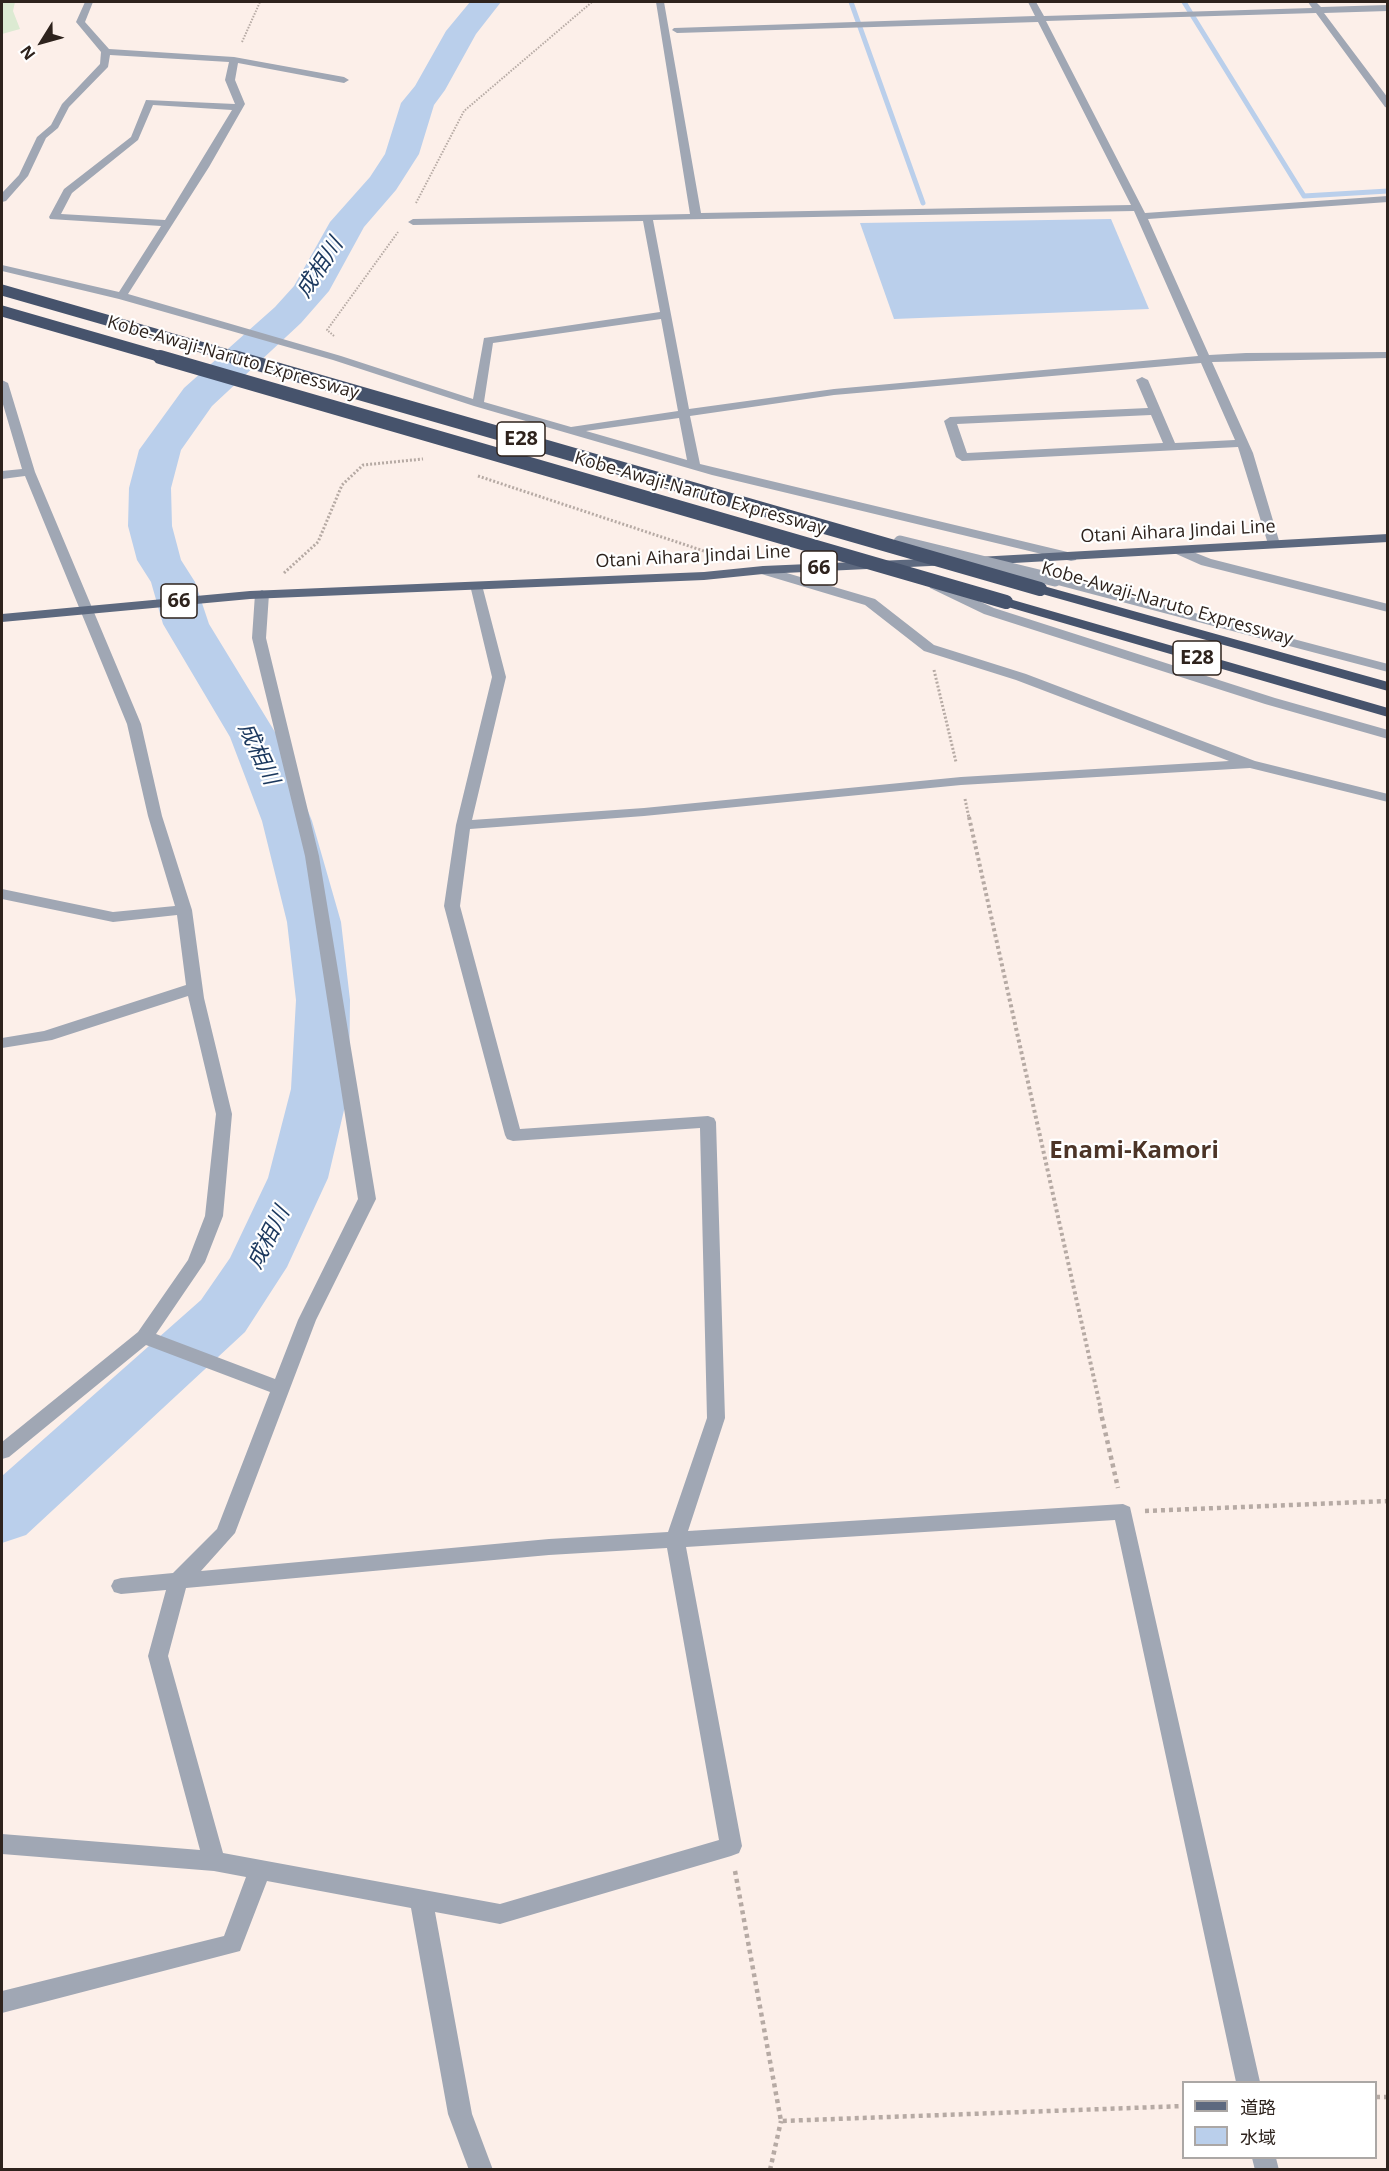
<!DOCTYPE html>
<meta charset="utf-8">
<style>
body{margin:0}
#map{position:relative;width:1389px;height:2171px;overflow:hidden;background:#fcefe9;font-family:"Open Sans","Noto Sans JP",sans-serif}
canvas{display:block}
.frame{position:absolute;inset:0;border:3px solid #2e231d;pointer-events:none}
.legend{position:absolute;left:1182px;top:2081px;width:195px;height:78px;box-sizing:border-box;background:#fff;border:2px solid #aba7a5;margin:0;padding:8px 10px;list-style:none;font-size:18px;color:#2e231d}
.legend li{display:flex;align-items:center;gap:12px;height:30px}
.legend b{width:30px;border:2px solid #aba7a5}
.north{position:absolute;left:12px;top:12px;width:60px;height:60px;-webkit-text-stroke:4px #fff;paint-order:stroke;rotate:233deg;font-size:16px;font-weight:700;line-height:24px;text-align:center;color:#2e231d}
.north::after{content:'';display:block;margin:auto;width:21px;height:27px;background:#2e231d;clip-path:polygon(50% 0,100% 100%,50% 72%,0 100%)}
</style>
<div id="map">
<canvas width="1389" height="2171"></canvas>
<div class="frame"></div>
<ul class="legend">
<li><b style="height:8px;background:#5d697f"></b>道路</li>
<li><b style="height:16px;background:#bacfeb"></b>水域</li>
</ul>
<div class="north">N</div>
</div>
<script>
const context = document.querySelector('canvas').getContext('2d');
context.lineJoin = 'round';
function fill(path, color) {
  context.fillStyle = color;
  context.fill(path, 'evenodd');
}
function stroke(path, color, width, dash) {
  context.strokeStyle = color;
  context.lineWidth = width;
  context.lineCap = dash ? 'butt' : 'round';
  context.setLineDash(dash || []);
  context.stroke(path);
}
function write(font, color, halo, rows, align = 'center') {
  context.font = font + ' "Open Sans","Noto Sans JP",sans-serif';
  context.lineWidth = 4.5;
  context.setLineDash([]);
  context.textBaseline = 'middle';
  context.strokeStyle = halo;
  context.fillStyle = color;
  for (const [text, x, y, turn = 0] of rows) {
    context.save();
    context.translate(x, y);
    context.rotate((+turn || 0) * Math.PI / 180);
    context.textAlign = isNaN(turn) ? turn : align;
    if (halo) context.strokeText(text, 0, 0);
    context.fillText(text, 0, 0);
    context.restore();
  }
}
const green = new Path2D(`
 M2 2H15L13 11 20 29 2 34Z`);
const water = new Path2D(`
 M1111 219 1149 309 894 319 860 223Z`);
const stream = new Path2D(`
 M851 2 923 203
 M1184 2 1304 196 1388 191`);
const river = new Path2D(`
 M470 2H501L476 34 445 90 434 105 419 154 396 190 364 227 329 291 301 323 212 406 181 450 171 488 172 526 181 560 195 582 209 624 278 737 312 821 341 922 350 1000 349 1089 328 1178 287 1267 245 1332 26 1535 2 1543V1476L201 1300 230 1258 268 1178 291 1089 296 1000 287 922 262 821 230 737 163 624 151 582 137 560 128 526 129 488 139 450 184 388 275 307 294 286 330 222 370 177 385 154 401 103 415 86 446 31Z`);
const pathFar3 = new Path2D(`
 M242 42 260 2
 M416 203 464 111 592 2
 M334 336 327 330 398 232`);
const pathFar2 = new Path2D(`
 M478 476 713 554
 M284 573 318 542 342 485 363 465 423 459
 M934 670 956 762
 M965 799 969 818`);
const pathFar1 = new Path2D(`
 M969 817 1101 1410`);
const path = new Path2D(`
 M1100 1409 1118 1488
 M1145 1511 1388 1501
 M735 1871 781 2121 1184 2106
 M1376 2097H1388
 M770 2170 781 2121`);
const service = new Path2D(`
 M1055 576 1388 664V672L1050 583 1049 580 1050 577Z
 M935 581 994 608 1275 698 1388 730V739L1265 704 984 614 930 588 929 585 930 582Z`);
const minor = new Path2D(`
 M85 2H93L85 22 109 49 234 57 344 77 349 80 344 83 238 63 235 80 245 104 209 167 128 294 341 356 473 399 484 338 660 312 643 221 413 225 408 222 413 219 690 214 656 2H664L701 213 1131 205 1038 22 677 33 672 30 674 28 1035 16 1028 2H1036L1044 16 1312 8 1308 2H1316L1321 7 1388 5V11L1324 13 1388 98V108L1385 107 1316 13 1046 21 1145 213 1388 196V202L1148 219 1209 355 1246 353 1388 352V358L1212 362 1253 453 1280 544 1274 548 1268 544 1238 447 962 461 956 457 944 421 950 417 1148 408 1136 380 1142 377 1148 380 1175 443 1235 440 1201 363 834 395 690 416 700 464 1076 554 1077 557 1076 560 1071 561 712 475 474 406 333 360 119 299 2 271V265L119 292 161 226 50 219 49 217 64 189 131 137 146 100 235 104 225 80 229 62 110 55 108 67 69 107 58 128 46 138 28 176 6 201 2 202V193L19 175 37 137 51 125 62 104 100 64 101 52 76 22ZM153 105 232 110 165 220 61 214 72 193 138 140ZM1134 211 1198 356 834 389 689 409 653 220ZM661 319 678 411 571 427 484 402 493 343ZM1151 415 1163 443 967 453 957 424ZM679 418 687 460 586 431Z
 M2 380 8 383 35 472 141 724 162 816 192 910 204 998 232 1114 223 1216 205 1262 156 1334 275 1379 298 1320 358 1199 305 856 252 638 255 594 262 590 269 594 266 638 319 856 376 1199 316 1320 235 1533 201 1571 549 1539 668 1532 707 1418 700 1128 513 1141 507 1139 505 1135 444 906 456 825 492 677 470 585 471 582H481L482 585 506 677 472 820 644 808 961 777 1229 761 1016 680 924 651 865 605 758 573 757 570 763 566 875 599 934 645 1026 674 1255 761 1388 794V802L1250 768 961 785 644 816 470 829 460 906 520 1129 708 1116 714 1118 716 1122 725 1418 688 1531 1123 1504 1130 1507 1260 2082H1236L1115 1520 686 1547 742 1846 739 1853 731 1856 500 1924 435 1912 472 2114 493 2170H469L448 2114 411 1908 267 1881 240 1951 2 2013V1991L224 1936 246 1877 214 1871 2 1854V1834L200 1850 148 1656 166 1590 121 1594 114 1592 111 1586 114 1580 121 1578 173 1573 217 1529 270 1392 146 1345 9 1457 2 1459V1442L138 1332 188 1260 205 1216 216 1114 188 996 52 1040 2 1048V1038L44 1031 186 985 177 915 113 922 2 899V889L113 912 175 906 148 816 127 724 25 476 2 479V471L22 469 2 401ZM667 1548 719 1840 500 1904 223 1853 168 1656 186 1588 549 1555Z
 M1178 546 1211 559 1388 604V612L1201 565 1174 553 1172 550 1174 547Z
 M1252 2158H1276L1279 2170H1255Z`);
const primary = new Path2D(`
 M1388 534V542L978 565 972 561 978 557Z
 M946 558 952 562 951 565 763 574 704 580 250 599 2 622V614L250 591 704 572 763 566Z`);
const motorway = new Path2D(`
 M1040 585 1388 682V691L1035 592 1033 589Z
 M1006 598 1388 708V717L1001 605 999 602Z`);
const serviceBridge = new Path2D(`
 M900 542 1055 580`);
const motorwayBridgeFar1 = new Path2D(`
 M2 290 239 358
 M2 311 165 358`);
const motorwayBridge = new Path2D(`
 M160 357 1006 602
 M234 357 1040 589`);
const farStreetnames = [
 ["Kobe-Awaji-Naruto Expressway",233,358,16],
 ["Kobe-Awaji-Naruto Expressway",700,494,16],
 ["Otani Aihara Jindai Line",1178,532,-3],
 ["Otani Aihara Jindai Line",693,557,-3],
 ["Kobe-Awaji-Naruto Expressway",1167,604,16]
];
const shields = [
 [521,439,48],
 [819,568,36],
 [179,601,36],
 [1197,658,48]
];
const shieldNames = [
 ["E28",521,439],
 ["66",819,568],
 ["66",179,601],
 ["E28",1197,658]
];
const waterNames = [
 ["成相川",320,268,-57],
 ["成相川",258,754,65],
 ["成相川",269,1238,-63]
];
const quarterNames = [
 ["Enami-Kamori",1134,1151]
];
fill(green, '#dcead2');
fill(water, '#bacfeb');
stroke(stream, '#bacfeb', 5);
fill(river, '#bacfeb');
stroke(pathFar3, '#b6aaa4', 2, [1.5, 1.5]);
stroke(pathFar2, '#b6aaa4', 3, [2, 2]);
stroke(pathFar1, '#b6aaa4', 4, [3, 3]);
stroke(path, '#b6aaa4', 4.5, [4, 4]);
fill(service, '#a0a7b4');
fill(minor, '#a0a7b4');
fill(primary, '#5d697f');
fill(motorway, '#46536c');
stroke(serviceBridge, '#a0a7b4', 13);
stroke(motorwayBridgeFar1, '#46536c', 11);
stroke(motorwayBridge, '#46536c', 14);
write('18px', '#2e231d', '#fff', farStreetnames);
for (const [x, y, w] of shields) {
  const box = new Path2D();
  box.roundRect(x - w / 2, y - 17, w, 34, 4.5);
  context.fillStyle = '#fff';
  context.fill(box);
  stroke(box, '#2e231d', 1.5);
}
write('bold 20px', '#2e231d', null, shieldNames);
write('italic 22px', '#1b385e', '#fff', waterNames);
write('bold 24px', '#4c3427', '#fff', quarterNames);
</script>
